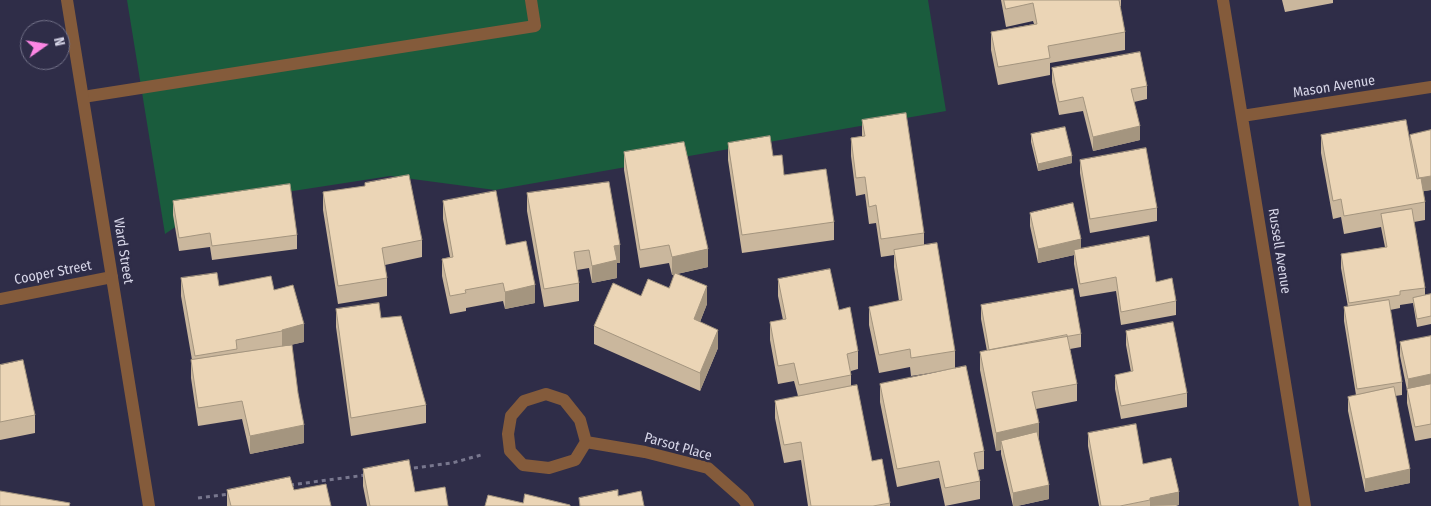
<!DOCTYPE html>
<style>
body{margin:0}
#map{position:relative;width:1431px;height:506px;overflow:hidden;background:#2f2d48;font-family:"Fira Sans Condensed",sans-serif}
canvas{display:block}
.north{position:absolute;left:20px;top:20px;width:50px;height:50px;box-sizing:border-box;background:#2f2d48;border:1px solid #727188;border-radius:50%;rotate:77deg;font-size:14px;font-weight:700;line-height:20px;text-align:center;color:#d7d6e8}
.north::after{content:'';display:block;margin:auto;width:18px;height:22px;background:#fc86e4;clip-path:polygon(50% 0,100% 100%,50% 72%,0 100%)}
</style>
<div id="map">
<canvas width="1431" height="506"></canvas>
<div class="north">N</div>
</div>
<script>
const context = document.querySelector('canvas').getContext('2d');
context.lineJoin = 'round';
function fill(path, color) {
  context.fillStyle = color;
  context.fill(path, 'evenodd');
}
function stroke(path, color, width, dash) {
  context.strokeStyle = color;
  context.lineWidth = width;
  context.lineCap = dash ? 'butt' : 'round';
  context.setLineDash(dash || []);
  context.stroke(path);
}
function write(font, color, halo, rows, align = 'center') {
  context.font = font + ' "Fira Sans Condensed",sans-serif';
  context.lineWidth = 5;
  context.setLineDash([]);
  context.textBaseline = 'middle';
  context.strokeStyle = halo;
  context.fillStyle = color;
  for (const [text, x, y, turn = 0] of rows) {
    context.save();
    context.translate(x, y);
    context.rotate((+turn || 0) * Math.PI / 180);
    context.textAlign = isNaN(turn) ? turn : align;
    if (halo) context.strokeText(text, 0, 0);
    context.fillText(text, 0, 0);
    context.restore();
  }
}
const green = new Path2D(`
 M127 0H928L946 111 495 190 390 176 209 204 165 234Z`);
const path = new Path2D(`
 M406 469 452 463 481 455
 M290 485 366 475
 M198 498 229 494`);
const service = new Path2D(`
 M83 97 535 26 531 0`);
const minor = new Path2D(`
 M1223 0 1305 506
 M1242 116 1431 87
 M0 299 112 277
 M546 394 564 400 580 420 586 442 575 460 549 468 523 465 510 451 508 434 511 416 524 401Z
 M586 442 645 452 708 468 743 499 748 506`);
const tertiary = new Path2D(`
 M67 0 149 506`);
const wall = new Path2D(`
 M1001 0H1121V6H1120L1125 32V50L1050 63V75L998 85 991 50V32L1034 24 1033 21 1006 27Z
 M1282 0H1333V3L1285 12Z
 M1052 68 1147 86V99L1134 102 1140 140 1093 151 1083 111 1059 115 1052 82Z
 M862 120 924 233V245L955 351V369L984 451V469L978 470 980 481V499L945 506 939 478 897 487 880 402V384L950 370 911 376 910 367 879 373 869 325V307L899 301 894 267V255L881 257 876 223 869 224 865 194 856 196 851 156V138L862 136Z
 M1431 130V190L1423 191 1425 202V220L1414 222 1425 288V295L1431 294V324L1417 327 1413 303 1400 305V308L1390 310 1402 382V395L1395 396 1410 483 1365 492 1348 411V397L1356 395 1344 321V307H1348L1341 268V254L1385 247 1381 227 1344 234 1341 217 1333 219 1321 153V135L1410 140V135Z
 M1031 134 1072 163 1038 171 1031 142Z
 M728 143 773 156 784 175 834 222V240L742 253 728 160Z
 M624 152 708 267 677 274 707 304 700 322 718 348 700 391 594 344V326L641 296 669 288 675 274 672 275 669 263 640 268 624 170Z
 M1080 160 1157 208V221L1090 233 1080 173Z
 M365 183 422 240V257L385 265 387 278V296L338 304 323 210V192L365 186Z
 M527 193 620 263H617V278L592 283 589 268 577 270 579 283V301L544 307 527 211Z
 M173 201 297 235V249L212 260 210 247 179 251 173 215Z
 M443 201 506 245 535 303 505 309 503 301 466 308V311L450 314 442 276V259L450 257 443 219Z
 M1030 213 1081 249 1156 282 1176 301V315L1121 325 1116 291 1080 297 1074 264V255L1038 263 1030 226Z
 M181 278 219 286 274 290 304 342 285 346 298 393 304 443 250 454 242 419 198 426 191 378V360H192L181 296Z
 M778 279 839 310 858 351V369L851 371V387L872 461 890 503V506H808L801 460 784 463 775 418V401L798 396 794 381 778 384 770 340V322L783 320 778 296Z
 M981 305 1081 334V347L1070 349 1077 384V401L1036 409 1039 441 1049 499 1017 506H1013L1001 454V450L996 451 980 370V352L987 351 981 319Z
 M336 309 381 318 426 405V423L351 436 336 327Z
 M1126 331 1187 393V407L1121 419 1115 389V375L1131 372 1126 345Z
 M1431 336V438L1415 441 1407 403V390L1400 356V342Z
 M0 365 35 415V433L0 440Z
 M1088 433 1143 464 1179 505 1176 506H1099L1088 446Z
 M363 469 415 492 448 506H367L363 486Z
 M227 490H294L331 506H227Z`);
const shadedWall = new Path2D(`
 M1140 126V140L1093 151V137Z
 M1072 156V163L1038 171V164Z
 M1431 176V190L1419 192V178Z
 M1081 239V253L1074 250V255L1038 263V249Z
 M620 245V263H617V278L592 283V266L614 246Z
 M708 249V267L672 275V257Z
 M535 285V303L505 309V292Z
 M707 286V304L694 337V319Z
 M304 324V342L282 347V330Z
 M718 330V348L700 391V373Z
 M1431 374V388L1408 393V379Z
 M1039 423V441L1003 449 1001 441V450L996 451V433Z
 M304 425V443L250 454V436Z
 M1410 469V483L1365 492V479Z
 M1049 485V499L1017 506H1013V493Z
 M1179 492V505L1150 506V498Z`);
const building = new Path2D(`
 M1004 0H1119L1125 32 1048 46 1050 58 998 67 991 32 1037 24 1033 3 1006 9Z
 M1140 52 1147 86 1131 89 1140 126 1093 137 1083 97 1059 102 1052 68Z
 M906 113 924 233 881 239 876 205 869 207 865 177 856 178 851 138 865 136 862 120Z
 M1406 120 1417 179 1421 178 1425 202 1344 216 1341 199 1333 201 1321 135Z
 M1065 127 1072 156 1038 164 1031 134Z
 M1431 130V176L1419 178 1410 135Z
 M770 136 773 156 782 155 784 175 826 169 834 222 742 235 728 143Z
 M684 142 708 249 672 257 669 245 640 250 624 152Z
 M1146 148 1157 208 1090 219 1080 160Z
 M409 175 422 240 382 248 387 278 338 286 323 192 365 186V183Z
 M609 182 620 245 614 246 617 260 592 266 589 250 574 252 579 283 544 289 527 193Z
 M290 184 297 235 212 246 210 233 179 238 173 201Z
 M496 191 506 245 526 241 535 285 505 292 503 283 465 290 466 293 450 296 442 259 453 257 443 201Z
 M1073 203 1081 239 1038 249 1030 213Z
 M1412 209 1425 288 1400 291V295L1349 303 1341 254 1387 247 1381 214Z
 M1149 236 1156 282 1172 278 1176 301 1121 312 1116 277 1080 284 1074 250Z
 M937 243 955 351 911 358 910 349 879 355 869 307 902 300 894 250Z
 M830 269 839 310 850 307 858 351 847 354 851 375 799 385 794 363 778 366 770 322 786 319 778 279Z
 M217 273 219 286 271 276 274 290 293 285 304 324 282 330V331L236 340 237 349 195 356 181 278Z
 M675 273 707 286 694 319 718 330 700 373 594 326 613 283 641 296 648 279 669 288Z
 M1073 289 1081 334 989 350 981 305Z
 M1431 294V316L1417 319 1413 298Z
 M1389 300 1402 382 1357 389 1344 307Z
 M379 303 381 318 401 316 426 405 351 418 336 309Z
 M1173 322 1187 393 1121 406 1115 375 1133 371 1126 331Z
 M1067 335 1077 384 1032 392 1039 423 996 433 980 352Z
 M1431 336V374L1408 379 1400 342Z
 M292 345 298 393 304 425 250 436 242 401 198 408 191 360Z
 M23 360 35 415 0 422V365Z
 M966 366 984 451 974 453 980 481 945 488 939 461 897 469 880 384Z
 M1431 384V424L1415 427 1407 389Z
 M857 385 872 461 882 459 890 503 873 506H811L801 442 784 445 775 401Z
 M1394 387 1410 469 1365 479 1348 397Z
 M1136 424 1143 464 1171 458 1179 492 1150 498V500L1120 506H1101L1088 433Z
 M1037 432 1049 485 1013 493 1001 441Z
 M409 460 415 492 445 487 448 506H370L363 469Z
 M290 477 294 490 326 484 331 506H231L227 490Z
 M618 490V496L641 491 644 506H580L579 498Z
 M0 491 70 503 69 506H0Z
 M525 494 570 505V506H485L488 495 523 503Z`);
const streetNames = [
 ["Mason Avenue",1334,87,-9],
 ["Ward Street",123,251,81],
 ["Russell Avenue",1279,251,81],
 ["Cooper Street",53,273,-11],
 ["Parsot Place",678,447,16]
];
fill(green, '#1a5c3d');
stroke(path, '#78778e', 3, [4, 4]);
stroke(service, '#845b3b', 12);
stroke(minor, '#845b3b', 12);
stroke(tertiary, '#845b3b', 12);
fill(wall, '#cab79d');
fill(shadedWall, '#a4957f');
fill(building, '#ebd5b6');
stroke(building, '#a4957f', 1);
write('14px', '#d7d6e8', '#2f2d48', streetNames);
</script>
